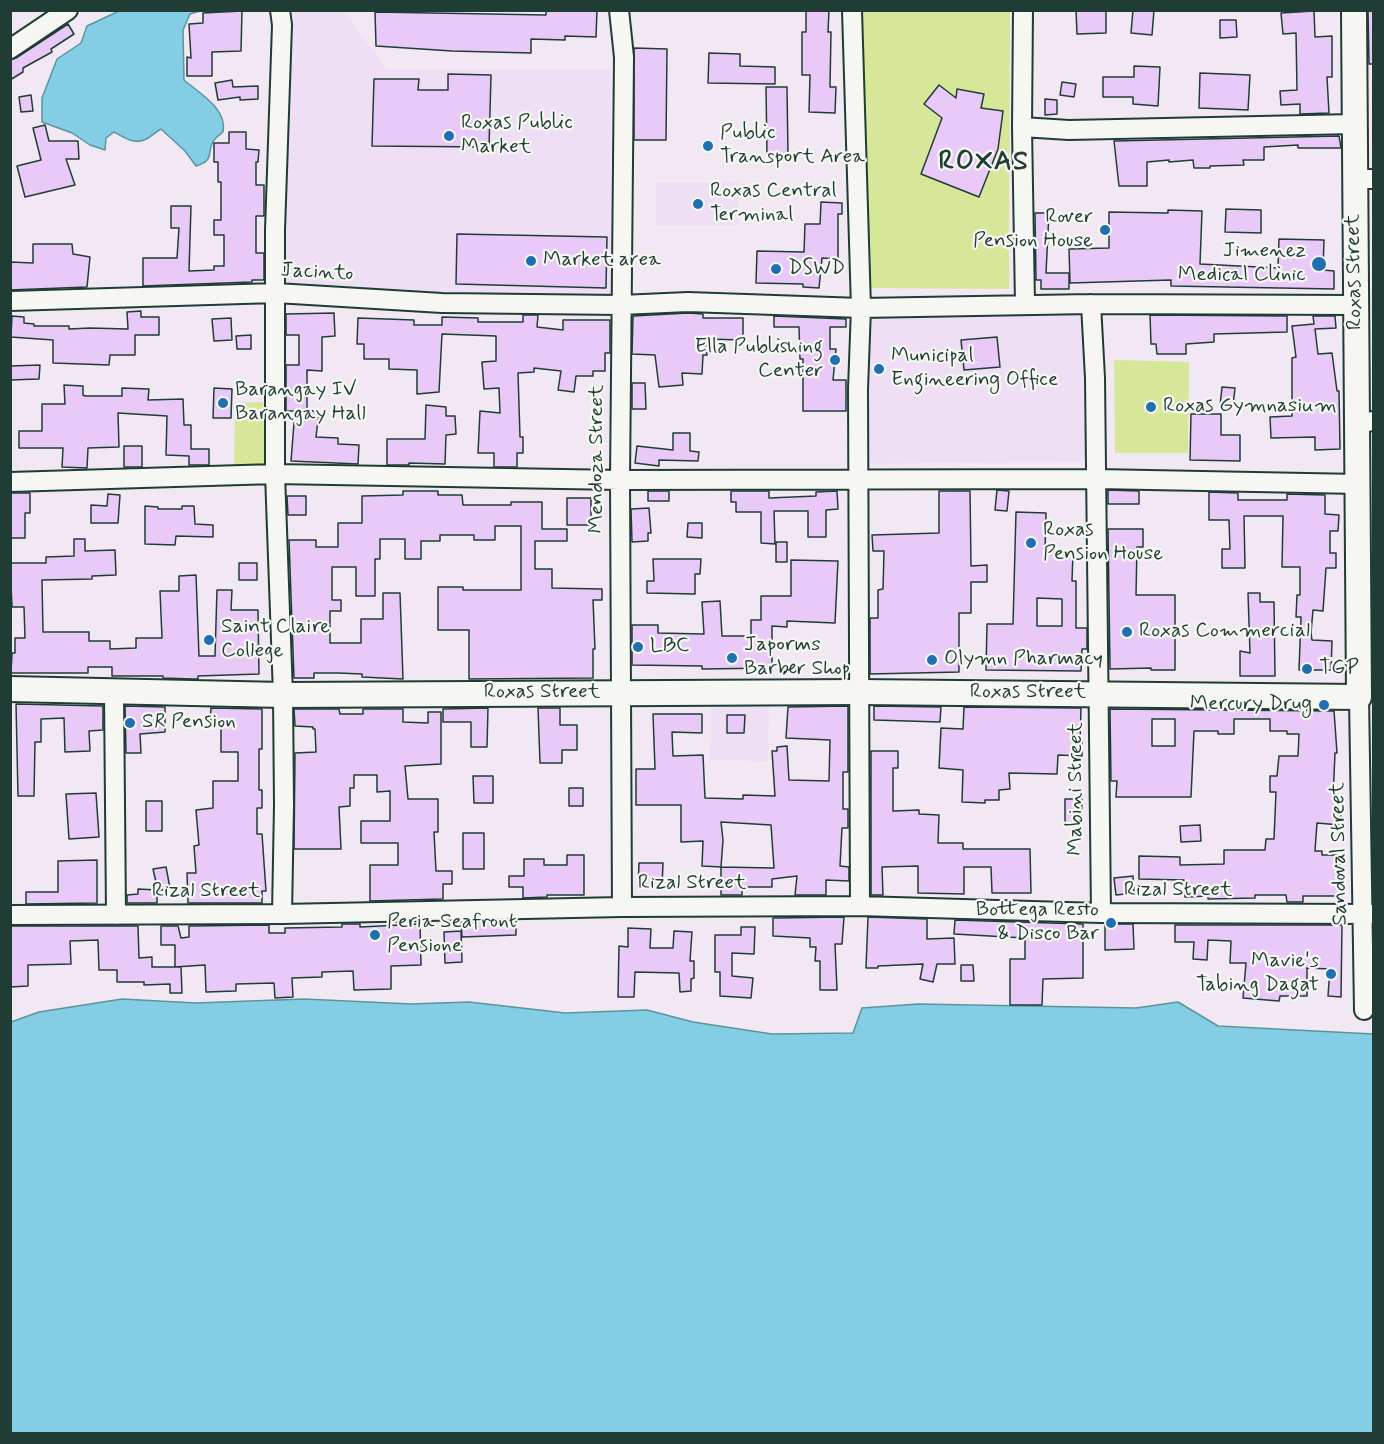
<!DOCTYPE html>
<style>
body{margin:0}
#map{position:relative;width:1384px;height:1444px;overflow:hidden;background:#f2e8f4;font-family:Mynerve,sans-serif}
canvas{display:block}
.frame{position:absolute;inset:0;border:12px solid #1f3d34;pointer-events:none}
</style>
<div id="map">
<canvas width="1384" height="1444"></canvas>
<div class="frame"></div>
</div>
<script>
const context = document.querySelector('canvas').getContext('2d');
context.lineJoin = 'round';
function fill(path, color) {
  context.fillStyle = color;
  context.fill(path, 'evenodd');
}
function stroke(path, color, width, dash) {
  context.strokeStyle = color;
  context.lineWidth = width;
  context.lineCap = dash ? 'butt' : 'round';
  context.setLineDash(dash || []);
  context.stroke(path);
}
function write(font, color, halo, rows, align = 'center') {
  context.font = font + ' Mynerve,sans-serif';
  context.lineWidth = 4.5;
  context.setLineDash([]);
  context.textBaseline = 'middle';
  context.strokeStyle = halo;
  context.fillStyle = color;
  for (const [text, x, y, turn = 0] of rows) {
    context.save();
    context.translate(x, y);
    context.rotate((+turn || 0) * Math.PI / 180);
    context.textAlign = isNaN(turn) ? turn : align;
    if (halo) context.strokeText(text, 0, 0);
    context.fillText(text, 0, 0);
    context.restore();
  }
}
const built = new Path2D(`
 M287 11H344L387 70 611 69V295L286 290Z
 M739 182V225H656V183Z
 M1084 305 1085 461 863 464V308Z
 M1371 482H1373L1374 904H1369Z
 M711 701H769L768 761 710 760Z`);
const green = new Path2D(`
 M861 11H1010L1009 289 861 288Z
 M1114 360 1189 362 1188 453H1115Z
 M263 402 265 466H234L235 403Z`);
const water = new Path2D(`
 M119 11H200L190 14 183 30 184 80C199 93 228 109 223 132 221 134 217 136 215 139 205 150 217 160 196 166L185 151 161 129C155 132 150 138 144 140 133 144 123 137 114 132L106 138 105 150 90 145 72 133 42 122V98L57 59 81 43 87 26Z
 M122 999 196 1003 304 999 411 1004 469 1002 565 1013 647 1010 693 1022 772 1034 853 1033 862 1008 918 1004 1136 1008 1178 1002 1218 1026 1373 1034V1433H11V1022L39 1012Z`);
const building = new Path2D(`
 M546 10H597L596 37 565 36V40L531 39V53L452 51 376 46 375 12 546 15Z
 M806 10H829L828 32H831L830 87H836L835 113 809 112 810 75H802V32H806Z
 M1076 10H1106V33L1077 34Z
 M1133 10H1154L1152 35 1131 33Z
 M1368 10H1374V64H1369Z
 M242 11 241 51 212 52V76H187V57L191 58 189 24 203 23V13Z
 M1314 11 1315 37 1332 36V77H1327L1329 113 1300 114V104L1281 105 1280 91 1297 90 1296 33 1283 34 1281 13Z
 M1220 20H1236L1237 37 1220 38Z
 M68 24 74 34 51 49 52 52 23 68V72L10 80V60L16 58Z
 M634 48 667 49 666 140H634Z
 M709 53 740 54V66L775 67V84L708 83Z
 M1134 66 1160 67 1158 106 1133 104V97H1103V77H1134Z
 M1200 73 1250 75 1248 110 1199 108Z
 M448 74 491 75 489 147 372 146 374 79H419L418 90H448Z
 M232 80 233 87 258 86V99L240 100V97L218 100 215 83Z
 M1062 82 1076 84 1074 97 1060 95Z
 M939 85 956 98 957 89 984 94 981 108 1003 111 998 149 979 197 921 174 942 118 924 104Z
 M766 87H787L788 155H767Z
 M31 95 33 111 21 112 19 97Z
 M1045 99 1057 100V114L1045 115Z
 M45 125 49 141H78L79 159H66L75 185 25 197 17 166 41 160 33 128Z
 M229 132H246V149L259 150 258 162H256V185H264V216H256V253H264V280H252V282L143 286V258H177L179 228H171V206H191L189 271 214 270V266H224V235H214V220H221V182H218V162H214V143H229Z
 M1339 136 1341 148H1298V145L1264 147V160H1243L1244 165 1210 166V168H1194L1193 160 1169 162V160L1147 162V186H1119L1114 141Z
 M821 202 842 203V214H838V259L822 258 819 288 803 287V284L756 283 757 251 804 252 805 224H820Z
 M1226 209 1261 210V233L1225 232Z
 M1168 210 1202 211 1200 264 1278 268 1279 239 1324 240 1323 270 1334 271V289L1171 286V280L1070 283 1069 249 1109 248V212L1168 213Z
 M1035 213H1049L1046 273H1069V289H1041V280H1036Z
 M457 234 607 237 606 288 456 284Z
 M33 244H72L73 254 90 257 87 287 10 290 11 262 33 263Z
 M141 311V317H159V335H135V355H110L109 365 53 363V340L11 337 12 316 24 317V323L34 324V326H69V329L90 328 128 329 127 312Z
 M334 313 335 336 322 337V371L307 370V410L319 412 316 437 338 438V444L359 445 358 464 291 461 295 411H286V365H299V335H286V314Z
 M688 313 703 314V318H743V340L705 339 707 355H703L702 374 682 373 683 385 659 387 655 355 632 354 633 316Z
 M523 315H538L537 327 563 330V320H610V353H605V371H593V376H576L574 392 558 390 561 371 534 368V372L518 373 520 437H523V453H517V467H494V453H478L480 411 500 413 499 388 484 389 482 362 496 361V336L442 334 439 392 417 394V370L389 369V359H364V344H357L358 318 414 320V325H442V317L478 318V322H523Z
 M1150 315 1287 316V332L1214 334V342L1186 344V354H1157L1156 344H1151Z
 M774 316 846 319V327H830V349H836L833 380H846V411H803V359H800L799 327H774Z
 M1313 316H1335L1336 328 1315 329 1318 354 1332 353 1337 391H1339L1340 449 1315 450V437L1271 438 1270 417 1292 416V358L1296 357 1292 326 1314 324Z
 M231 318 232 340 214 341 212 319Z
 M251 335V349H237L236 336Z
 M997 337 1000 367 964 370 961 340Z
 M40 365 39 379 10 380V366Z
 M632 383H645L646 409H632Z
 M64 385 83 386V395L85 396H122V388L149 389 148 400 183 399 184 425H191V449H209V465H189V456L166 455 167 416 118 413 119 447 88 448 87 468 62 467 63 448H19V431H42V404H65Z
 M1222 387 1235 388 1233 407 1220 406Z
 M214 388 232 389 231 418H213Z
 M426 405 446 407V416H455L456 434 446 435 445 464 409 463V465H387V439H425Z
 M1191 414H1221V435H1240V461L1190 460Z
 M673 433H690V451L699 452 698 461 659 460V466L635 463 637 446 673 450Z
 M124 446H142V467H124Z
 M997 490 1009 491 1007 511 995 510Z
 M1108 490 1139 491V504H1108Z
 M403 491H438V495H462L463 505H511V502H542V529H567V541H535V569H552V588L602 589V600H593L595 649H593V678L469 679V630H438V587H463V590H521V526H495V540H474V535H440V541H421V559H405V539H380V559H375V596H356V567H332V600H341V611H330V643H361V619H383V593H400L403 679 362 677V674L338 673H314V678H294L289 540H316V547H338V523H362V496L403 495Z
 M648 491H669V501H648Z
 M731 491H769V498L816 496V492L837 491 838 509 826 510V537H808V511H774L775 544 761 543V512H736V502H731Z
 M939 491H970L971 566 987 565V582H971V613H959V672L870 674V618H878V590L883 589 884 551H873L872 535 939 533Z
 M1209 492 1238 493V500H1287V494L1325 495V514L1339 515 1338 531H1330V553H1336V568H1326L1323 611 1313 610 1311 633 1312 640 1332 641 1331 670H1299L1301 617H1296L1297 595H1300V567H1282L1283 516H1244L1245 568H1222V549H1230L1229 520H1209Z
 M10 493H30V513H25V538H10Z
 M108 494 120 495 118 523H91V505L107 506Z
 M287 496H306V515H288Z
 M567 498H591V525H567Z
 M145 506 158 507V509H182V506H194L195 524 213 525V537L176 536 175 545 145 544Z
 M649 508 651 533H648V541L632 542 631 509Z
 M1016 512 1046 513 1045 552 1073 553 1072 581H1076V628H1087V649H1082L1081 671 986 670 987 624H1013ZM1037 598 1062 599V626H1037Z
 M688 523H702V538L687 537Z
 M1108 529H1143V547H1137L1136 595H1175V670H1151V668L1110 669Z
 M74 539H85V551L115 550 116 575 92 576V579L42 580 43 632H89V641H110V649L136 648V638H162L160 591H179V576L196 575 199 656H215L217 590H232L231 610H258L259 674 198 676V679H192L163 678V676H112V667H88V673H11L12 653H15V638H25L24 607H12L10 563H46V557L74 556Z
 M776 542H787V562H776Z
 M653 559H701L700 574H695V594L647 593V581H654Z
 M791 560 838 561 835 623 787 621V627L772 626V668L702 669V666L632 665V625H658V633L704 634 702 602 720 601 722 636H751V620H761V596H791Z
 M239 563H257V580H239Z
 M1248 593H1260V602H1274L1275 676H1240V651L1250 653Z
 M16 704 103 706V730L89 731 90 751 65 752 64 718 41 719V742H35L34 796H18Z
 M125 706 165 707V732L140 734 141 753H126Z
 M848 706V772H843V809H848V828H842L840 866 849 867V881L826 880V895H795L797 876 772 879V887H742V895H721V867L702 866 703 841 681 842V805H636V769H655L653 714H702V733L672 732 673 756 703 755 705 798 743 799V795L775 796 772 751H777V747L787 746 789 780 829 781 830 740 786 738 788 707ZM721 822 771 825 774 868 721 867 723 840Z
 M874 706 941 707 940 722 874 720Z
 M964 707 1081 708 1080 742H1082V756L1058 755 1057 774 1009 773 1010 789 999 790V800H985V803L962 802 963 770 939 768 941 728 963 729Z
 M211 708 262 709V749H259V790H262V808H257V834H262L266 891H262V903H188L187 873H196L194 846 199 845 196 810 213 808V781H238V752H221V720H210Z
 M488 708 487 747H471V722H443V709Z
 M538 708H560V725H577V750H562V763H540Z
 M294 709H339L340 714H363V709H403V722L428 723V712H441V764L405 766 408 799H438V832H434L436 871H452V884H443V899L370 901V865H398V843H361V821H390V791L377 792V775H354V788H350V806L339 807 341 849H294L295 753 316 752 315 729H313V727L295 726Z
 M1110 709 1334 711 1337 753H1335L1333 798H1342L1340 825 1317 823 1315 851H1322V855H1340V880H1344L1343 896H1303V902H1287L1286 895H1255V898L1208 899V896L1185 897 1184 880 1139 879V856L1180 857V865L1224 864V850H1265L1266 839H1274L1276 792H1270V776H1277L1279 756H1298L1299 734H1287V731H1270V719H1234V734H1218V731H1194L1191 797H1116L1117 781H1111ZM1152 719H1175V746H1152Z
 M727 715H745L744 733H727Z
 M871 751H898V768H893V811L919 810V814L939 815 938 843H963V849H1030L1031 893H992L991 867H964V894L918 893V866L882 867 883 895H871Z
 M473 776H493V803H474Z
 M569 788H583V806H569Z
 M96 793 99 837 69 839 66 794Z
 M1065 799H1082L1081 823H1065Z
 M146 801H162V831H146Z
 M1200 825 1201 841 1181 842 1180 826Z
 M463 833H484V869H463Z
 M567 855H584V895H547V897L523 898V887H509V876H524V859H544V865H567Z
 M97 860V903L26 904V892H58V861Z
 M639 863H663L662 887 638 886Z
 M166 867 170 888 158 891 153 869Z
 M1133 876 1134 893 1116 895 1114 878Z
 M138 889 157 890V903H127V895L138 894Z
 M844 917 842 944H835L837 990H820V961H815L816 947H810V938L773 936V918Z
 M868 917 927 919V939L954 938 955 964H937L933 982 920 979 923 964 878 966V968H866Z
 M955 920 1083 924V978L1043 979 1042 1005H1010V959H1025V938L954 934Z
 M516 921V935L462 937 461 922Z
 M342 924H360V927L420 924 421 965 391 966V989L354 990 353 971 322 972V977L292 978 293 997 275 998 274 983 236 984V991L206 992 205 965 175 967V945H161V926H178L181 938 189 937V926L269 925V933H285V928L342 927Z
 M1105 924H1133L1134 949 1105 950Z
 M1175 925H1342L1341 997 1328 996 1330 969 1307 968V996H1280L1279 1001 1243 998 1246 963H1230L1231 941 1208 940 1207 960 1193 959 1194 942H1175Z
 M10 926H138L139 958 152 957V967H181L182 993H170V984L144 985V982H117V970H99L98 940 70 941 71 964 28 965V986L10 987Z
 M741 927H755L754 954 732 953V976L753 978 751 998 720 996V972H715V935H741Z
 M628 928 651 929 650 948H673L674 931 692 932 690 961H694V978L691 979V991L680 992 679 973 635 972 634 997H618L619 946 628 947Z
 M461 931 462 962 445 963 444 932Z
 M961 965H973L974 981H961Z`);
const street = new Path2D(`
 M280 10 282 25 275 230V474L283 695 284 805 282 914
 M619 10 624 57 620 480 622 907
 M852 10 861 308 858 389 860 906
 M10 49 68 10
 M1022 127 1023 10
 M1354 179H1374
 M10 301 276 293 442 303 621 305 688 302 861 308 1091 304 1355 305
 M1025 304 1022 127 1069 130 1354 124
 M1091 304 1095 378 1101 913
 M1358 423 1374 421
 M10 482 275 474 620 480 1097 479 1359 484
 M114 692 116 915
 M1359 697 1364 1010
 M10 915 282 914 622 907 860 906 1101 913 1374 914`);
const secondary = new Path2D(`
 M10 689 283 695 859 692 1359 697 1354 10`);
const markers = [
 [449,136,6,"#1f6fb2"],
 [708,146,6,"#1f6fb2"],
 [698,204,6,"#1f6fb2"],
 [1105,230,6,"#1f6fb2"],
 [531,261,6,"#1f6fb2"],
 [1319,264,8,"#1f6fb2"],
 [776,269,6,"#1f6fb2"],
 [835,360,6,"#1f6fb2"],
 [879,369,6,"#1f6fb2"],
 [223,403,6,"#1f6fb2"],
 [1151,407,6,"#1f6fb2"],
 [1031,543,6,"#1f6fb2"],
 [1127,632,6,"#1f6fb2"],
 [209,640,6,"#1f6fb2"],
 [638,647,6,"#1f6fb2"],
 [732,658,6,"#1f6fb2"],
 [932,660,6,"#1f6fb2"],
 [1307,669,6,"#1f6fb2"],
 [1324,705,6,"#1f6fb2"],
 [130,723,6,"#1f6fb2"],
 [1111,923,6,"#1f6fb2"],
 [375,935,6,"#1f6fb2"],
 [1331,974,6,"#1f6fb2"]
];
const poiNames = [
 ["Roxas Public",461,124],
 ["Market",461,148],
 ["Public",720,134],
 ["Transport Area",720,158],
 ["Roxas Central",710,192],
 ["Terminal",710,216],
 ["Rover",1093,218,"right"],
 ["Pension House",1093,242,"right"],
 ["Jimenez",1306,252,"right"],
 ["Medical Clinic",1306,276,"right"],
 ["Market area",543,261],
 ["DSWD",788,269],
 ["Ella Publishing",823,348,"right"],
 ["Center",823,372,"right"],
 ["Municipal",891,357],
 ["Engineering Office",891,381],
 ["Barangay IV",235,391],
 ["Barangay Hall",235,415],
 ["Roxas Gymnasium",1163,407],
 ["Roxas",1043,531],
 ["Pension House",1043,555],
 ["Saint Claire",221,628],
 ["College",221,652],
 ["Roxas Commercial",1139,632],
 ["Japorms",744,646],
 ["Barber Shop",744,670],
 ["LBC",650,647],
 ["Olymn Pharmacy",944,660],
 ["TGP",1319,669],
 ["Mercury Drug",1312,705,"right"],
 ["SR Pension",142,723],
 ["Bottega Resto",1099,911,"right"],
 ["& Disco Bar",1099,935,"right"],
 ["Peria Seafront",387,923],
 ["Pensione",387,947],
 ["Mavie's",1319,962,"right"],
 ["Tabing Dagat",1319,986,"right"]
];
const streetNames = [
 ["Roxas Street",1355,272,-91],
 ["Jacinto",317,273,3],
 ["Mendoza Street",598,459,-90],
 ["Roxas Street",542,693],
 ["Roxas Street",1028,693],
 ["Mabini Street",1077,789,-90],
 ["Sandoval Street",1340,854,-91],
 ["Rizal Street",692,884],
 ["Rizal Street",1178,891],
 ["Rizal Street",206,892]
];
const districtNames = [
 ["ROXAS",984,163]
];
fill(built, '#efdff5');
fill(green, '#d7e79a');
fill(water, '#83cee4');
stroke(water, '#5b949e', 1.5);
fill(building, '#e8c9f7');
stroke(building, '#1f3d34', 1.5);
stroke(street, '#1f3d34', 22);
stroke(secondary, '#1f3d34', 28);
stroke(street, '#f6f6f2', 18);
stroke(secondary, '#f6f6f2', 24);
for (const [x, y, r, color] of markers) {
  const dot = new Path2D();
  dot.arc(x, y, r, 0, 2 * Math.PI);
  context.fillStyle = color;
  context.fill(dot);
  stroke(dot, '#f6f6f2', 2);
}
write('21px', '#1f3d34', '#f6f6f2', poiNames, 'left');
write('21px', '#1f3d34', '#f6f6f2', streetNames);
context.letterSpacing = '1.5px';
write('bold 27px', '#1f3d34', '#f6f6f2', districtNames);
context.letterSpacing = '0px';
</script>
